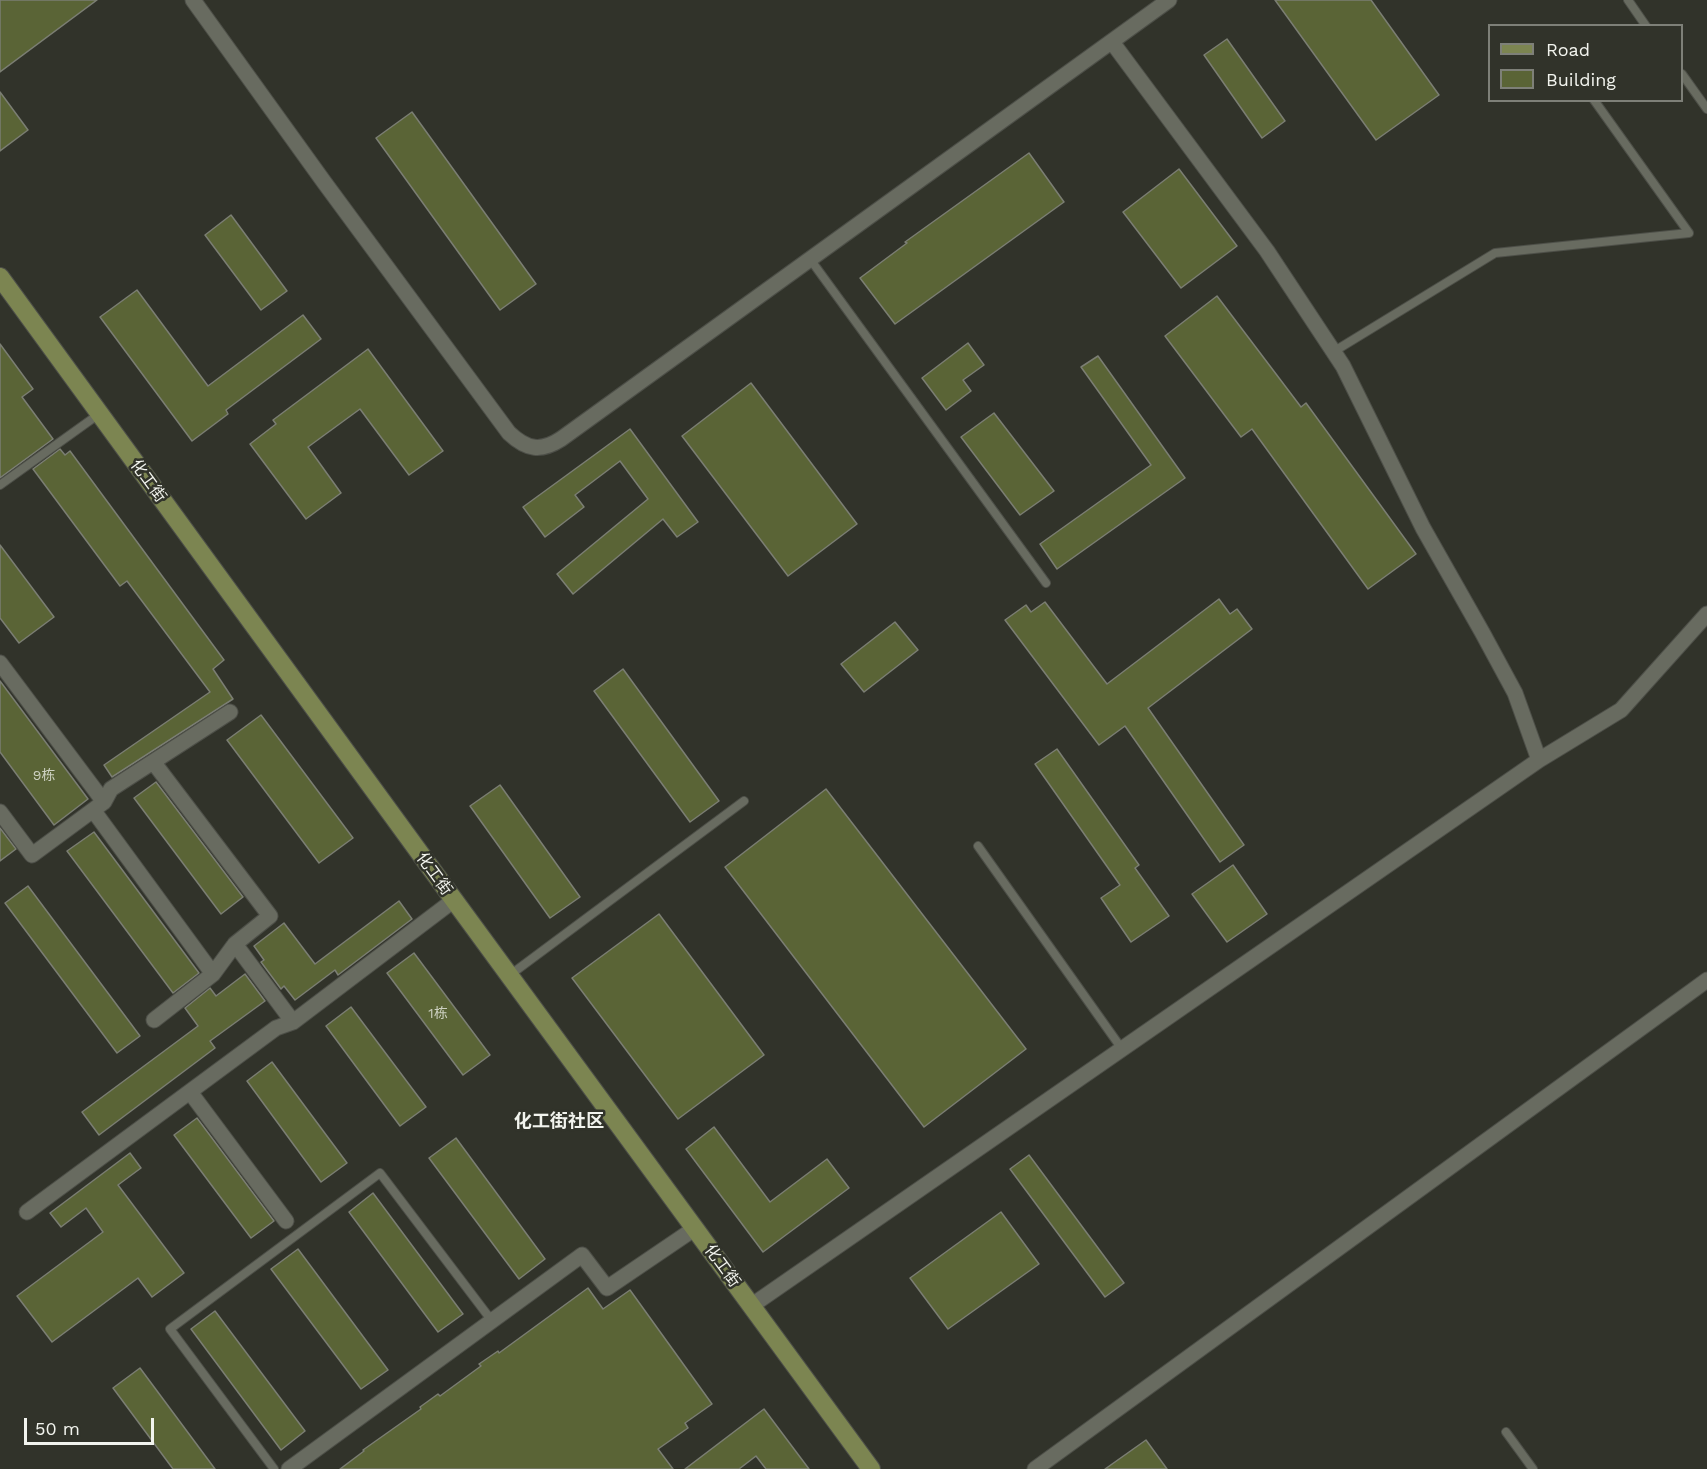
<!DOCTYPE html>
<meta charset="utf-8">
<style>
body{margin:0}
#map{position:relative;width:1707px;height:1469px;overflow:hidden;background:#31332a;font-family:"Work Sans",sans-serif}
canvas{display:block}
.legend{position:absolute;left:1488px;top:24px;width:195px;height:78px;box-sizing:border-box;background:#31332a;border:2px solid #7e8078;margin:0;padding:8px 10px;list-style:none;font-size:18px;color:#f2f4ee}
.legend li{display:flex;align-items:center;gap:12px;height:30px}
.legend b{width:30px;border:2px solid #7e8078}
.scale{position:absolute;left:24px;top:1418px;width:130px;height:27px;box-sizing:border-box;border:3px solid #f2f4ee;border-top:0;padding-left:8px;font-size:18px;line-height:21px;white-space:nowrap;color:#f2f4ee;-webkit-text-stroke:4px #31332a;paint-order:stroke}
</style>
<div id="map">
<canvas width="1707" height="1469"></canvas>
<ul class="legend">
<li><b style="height:8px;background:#7c8551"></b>Road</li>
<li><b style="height:16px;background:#5a6436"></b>Building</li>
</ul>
<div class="scale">50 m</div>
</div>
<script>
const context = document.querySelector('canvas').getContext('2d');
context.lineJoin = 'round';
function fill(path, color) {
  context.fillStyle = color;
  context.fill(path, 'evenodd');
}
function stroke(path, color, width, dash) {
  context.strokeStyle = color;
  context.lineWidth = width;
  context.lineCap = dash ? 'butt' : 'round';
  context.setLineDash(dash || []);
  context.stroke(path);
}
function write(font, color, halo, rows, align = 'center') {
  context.font = font + ' "Work Sans","Noto Sans SC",sans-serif';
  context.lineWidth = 5;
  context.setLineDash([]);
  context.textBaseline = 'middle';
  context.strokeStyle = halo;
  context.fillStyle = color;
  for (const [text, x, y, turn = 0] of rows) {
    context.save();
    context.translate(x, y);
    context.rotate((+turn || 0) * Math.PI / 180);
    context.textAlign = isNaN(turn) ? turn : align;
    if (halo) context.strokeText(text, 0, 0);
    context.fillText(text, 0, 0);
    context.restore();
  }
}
const building = new Path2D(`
 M0 0H97L0 72Z
 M1275 0H1371L1439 95 1376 140Z
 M1227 39 1285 121 1262 138 1204 55Z
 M0 92 28 130 0 151Z
 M412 112 536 284 500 310 376 138Z
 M1029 153 1064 202 895 324 860 278 907 243 905 242Z
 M1179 169 1237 246 1181 288 1123 212Z
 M231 215 287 291 261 310 205 235Z
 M137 290 208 386 303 315 321 339 226 410 228 414 192 441 100 317Z
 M1217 296 1301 407 1306 403 1416 554 1368 589 1252 429 1241 437 1165 336Z
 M968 343 984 365 963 380 971 391 946 410 922 378Z
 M0 344 33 389 22 397 53 439 0 478Z
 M368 349 443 451 409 475 360 409 308 447 341 493 306 519 250 444 276 424 273 420Z
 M1098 356 1185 478 1057 569 1040 544 1151 465 1081 367Z
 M751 383 857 524 788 576 682 436Z
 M994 413 1054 491 1020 515 961 437Z
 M630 429 698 522 677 537 663 519 573 594 557 574 648 499 620 461 575 495 584 507 545 537 523 507Z
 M60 449 65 455 70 451 224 660 213 669 233 699 112 777 104 765 210 692 127 581 120 586 33 469Z
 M0 545 54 617 19 643 0 618Z
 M1219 599 1230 614 1237 609 1252 629 1148 708 1244 845 1220 862 1125 726 1099 745 1005 620 1026 605 1031 612 1045 602 1107 684Z
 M895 622 918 650 864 692 841 664Z
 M623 669 719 801 690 822 594 691Z
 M0 681 88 799 54 825 0 752Z
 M261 715 353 838 319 863 227 740Z
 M1057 749 1139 865 1135 868 1169 916 1131 942 1101 898 1120 885 1035 764Z
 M156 782 243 897 221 914 134 798Z
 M500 785 580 897 550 918 470 806Z
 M826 789 1026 1049 924 1127 725 867Z
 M0 828 16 849 0 861Z
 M94 832 199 973 173 993 67 851Z
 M1233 865 1267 914 1227 942 1192 894Z
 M28 886 140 1036 117 1053 5 903Z
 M399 901 412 919 338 975 335 970 295 1000 284 986 281 989 261 962 264 960 254 946 284 923 315 964Z
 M659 914 764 1055 678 1119 572 978Z
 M414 953 490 1055 463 1075 387 973Z
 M245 974 265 1001 210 1041 215 1048 99 1135 82 1112 198 1026 185 1008 210 988 216 996Z
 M351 1007 426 1107 400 1126 326 1026Z
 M272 1062 347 1163 321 1182 247 1081Z
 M197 1118 274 1221 251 1238 174 1135Z
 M714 1127 770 1202 827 1159 849 1188 763 1252 686 1149Z
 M456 1138 545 1259 519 1279 429 1158Z
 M130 1153 141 1168 118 1185 184 1273 152 1297 138 1278 52 1342 17 1296 103 1232 86 1208 61 1227 50 1213Z
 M1029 1155 1124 1283 1105 1297 1010 1169Z
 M373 1193 463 1314 438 1332 349 1212Z
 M1001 1212 1039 1264 948 1329 910 1278Z
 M298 1249 388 1370 361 1389 271 1269Z
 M588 1288 603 1309 630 1290 712 1404 685 1423 688 1428 658 1449 673 1469H340L364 1451 363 1450 421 1409 420 1407 438 1394 440 1396 481 1366 479 1364 498 1351 499 1353Z
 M215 1311 305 1431 281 1450 191 1329Z
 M140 1368 215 1469H173L113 1388Z
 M764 1409 809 1469H766L756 1456 739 1469H685Z
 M1146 1440 1167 1469H1105Z`);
const lane = new Path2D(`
 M1628 0 1646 26
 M1682 74 1707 109
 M810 259 1046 583
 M1333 352 1495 253 1689 233 1594 100
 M0 485 99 414
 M978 846 1122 1049
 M510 975 744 801
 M1506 1432 1533 1469
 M274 1469 170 1329 380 1173 492 1321`);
const street = new Path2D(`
 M193 0 324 182 509 433C527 450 541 452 561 439L1169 0
 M0 663 104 802 32 855 0 812
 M1539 760 1621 710 1707 614
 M154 763 270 916 235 944 213 974 154 1020
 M104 802 111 789 230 712
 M93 810 213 974
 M235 944 293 1022
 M190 1092 286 1221
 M27 1212 276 1028 293 1022 454 900
 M751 1306 1539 760 1515 693 1482 632 1423 528 1343 366 1267 251 1112 42
 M289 1469 582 1255 607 1288 694 1229
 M1035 1469 1707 980`);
const secondary = new Path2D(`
 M0 277 454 900 871 1469`);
const numberNames = [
 ["9栋",44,776],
 ["1栋",438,1014]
];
const streetNames = [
 ["化工街",148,481,54],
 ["化工街",434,874,54],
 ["化工街",722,1266,54]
];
const neighbourhoodNames = [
 ["化工街社区",559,1122]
];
fill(building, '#5a6436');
stroke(building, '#7b7e73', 1.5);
stroke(lane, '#4d4f48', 10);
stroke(street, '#4d4f48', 17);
stroke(secondary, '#4d4f48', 20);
stroke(lane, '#686b60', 8);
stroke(street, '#686b60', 15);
stroke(secondary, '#7c8551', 18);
write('14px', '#ccd0c0', null, numberNames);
write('16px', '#f2f4ee', '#31332a', streetNames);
write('bold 18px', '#f2f4ee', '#31332a', neighbourhoodNames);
</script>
